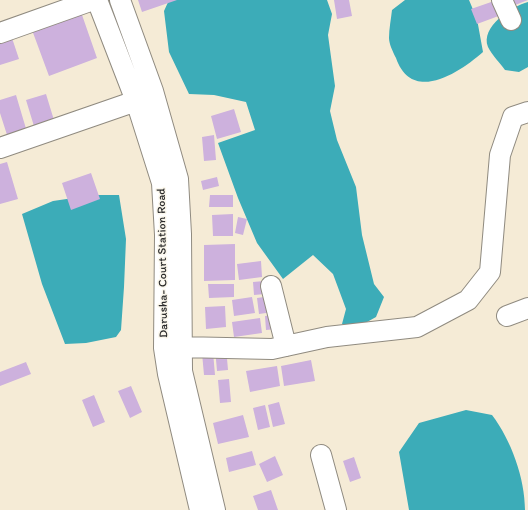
<!DOCTYPE html>
<style>
body{margin:0}
canvas{display:block;background:#f5ebd6}
</style>
<canvas width="528" height="510"></canvas>
<script>
const context = document.querySelector('canvas').getContext('2d');
context.lineJoin = 'round';
function fill(path, color) {
  context.fillStyle = color;
  context.fill(path, 'evenodd');
}
function stroke(path, color, width, dash) {
  context.strokeStyle = color;
  context.lineWidth = width;
  context.lineCap = dash ? 'butt' : 'round';
  context.setLineDash(dash || []);
  context.stroke(path);
}
function write(font, color, halo, rows, align = 'center') {
  context.font = font + ' Itim,sans-serif';
  context.lineWidth = 3;
  context.setLineDash([]);
  context.textBaseline = 'middle';
  context.strokeStyle = halo;
  context.fillStyle = color;
  for (const [text, x, y, turn = 0] of rows) {
    context.save();
    context.translate(x, y);
    context.rotate((+turn || 0) * Math.PI / 180);
    context.textAlign = isNaN(turn) ? turn : align;
    if (halo) context.strokeText(text, 0, 0);
    context.fillText(text, 0, 0);
    context.restore();
  }
}
const water = new Path2D(`
 M169 0H327L332 14 328 35 335 86 330 111 337 140 356 187 362 235 374 284 384 297 376 317 358 327 342 324 346 309 333 274 313 255 283 279 257 243 238 198 218 143 255 130 246 102 214 95 189 94 169 52 164 11Z
 M405 0H469L477 19 483 52C459 73 412 104 396 58 393 52 389 44 389 38 389 29 391 19 392 10Z
 M528 2V67L519 72 505 70C500 63 492 55 488 47 480 27 512 6 528 2Z
 M94 195H119L126 239 124 287 121 330 116 337 86 343 65 344 42 284 22 214 53 201Z
 M466 410 492 415C511 440 525 478 525 510H409L399 452 419 423Z`);
const building = new Path2D(`
 M138 0H177L142 12Z
 M334 0H349L352 16 337 19Z
 M497 0 504 14 477 24 471 9Z
 M502 0H528L505 9Z
 M81 12 97 58 49 76 32 30Z
 M9 29 19 59 0 65V32Z
 M46 94 57 130 37 136 26 100Z
 M16 95 27 132 8 138 0 113V100Z
 M234 109 241 132 217 139 211 116Z
 M214 135 216 160 204 161 202 137Z
 M7 162 18 199 0 204V164Z
 M91 173 100 199 71 210 62 183Z
 M217 177 219 186 203 190 201 181Z
 M210 195H233V207H209Z
 M233 214V236H213L212 215Z
 M238 217 247 219 243 235 235 233Z
 M235 244V280L204 281V245Z
 M261 261 262 277 239 280 237 264Z
 M275 280 276 293 254 295 253 282Z
 M208 284H234V297L209 298Z
 M278 295 280 311 259 314 257 298Z
 M252 297 255 313 234 316 232 300Z
 M225 306 226 327 206 329 205 307Z
 M285 313 287 328 266 330 265 316Z
 M260 318 262 333 234 337 232 322Z
 M226 347 228 370 217 371 215 348Z
 M213 352 215 375H204L202 353Z
 M311 360 315 381 284 386 281 366Z
 M26 362 31 374 0 386V372Z
 M277 366 280 386 250 392 246 371Z
 M229 379 231 402 220 403 218 380Z
 M131 386 142 412 130 418 118 391Z
 M94 395 105 422 93 427 82 400Z
 M279 402 285 424 273 427 268 405Z
 M265 405 270 427 258 430 253 408Z
 M243 415 249 437 218 444 213 423Z
 M252 451 256 465 229 472 226 458Z
 M275 456 283 475 267 482 259 464Z
 M354 457 361 478 350 482 343 461Z
 M271 490 278 510H258L253 496Z`);
const minor = new Path2D(`
 M97 0 136 101 162 183 165 235 164 348 168 374 200 510
 M120 0 153 91 178 179 181 234 182 371 215 510
 M502 0 511 20
 M0 33 93 0
 M0 148 136 101
 M271 286 286 346
 M507 316 528 308
 M180 347 272 349 327 337 417 327 468 300 490 272 500 155 513 117 528 112
 M321 455 336 510`);
const streetNames = [
 ["Darusha- Court Station Road",163,263,-91]
];
fill(water, '#3cacb8');
fill(building, '#cdb1dd');
stroke(minor, '#908b80', 22);
stroke(minor, '#fff', 20);
write('12px', '#2b2b2b', '#fbf7ec', streetNames);
</script>
